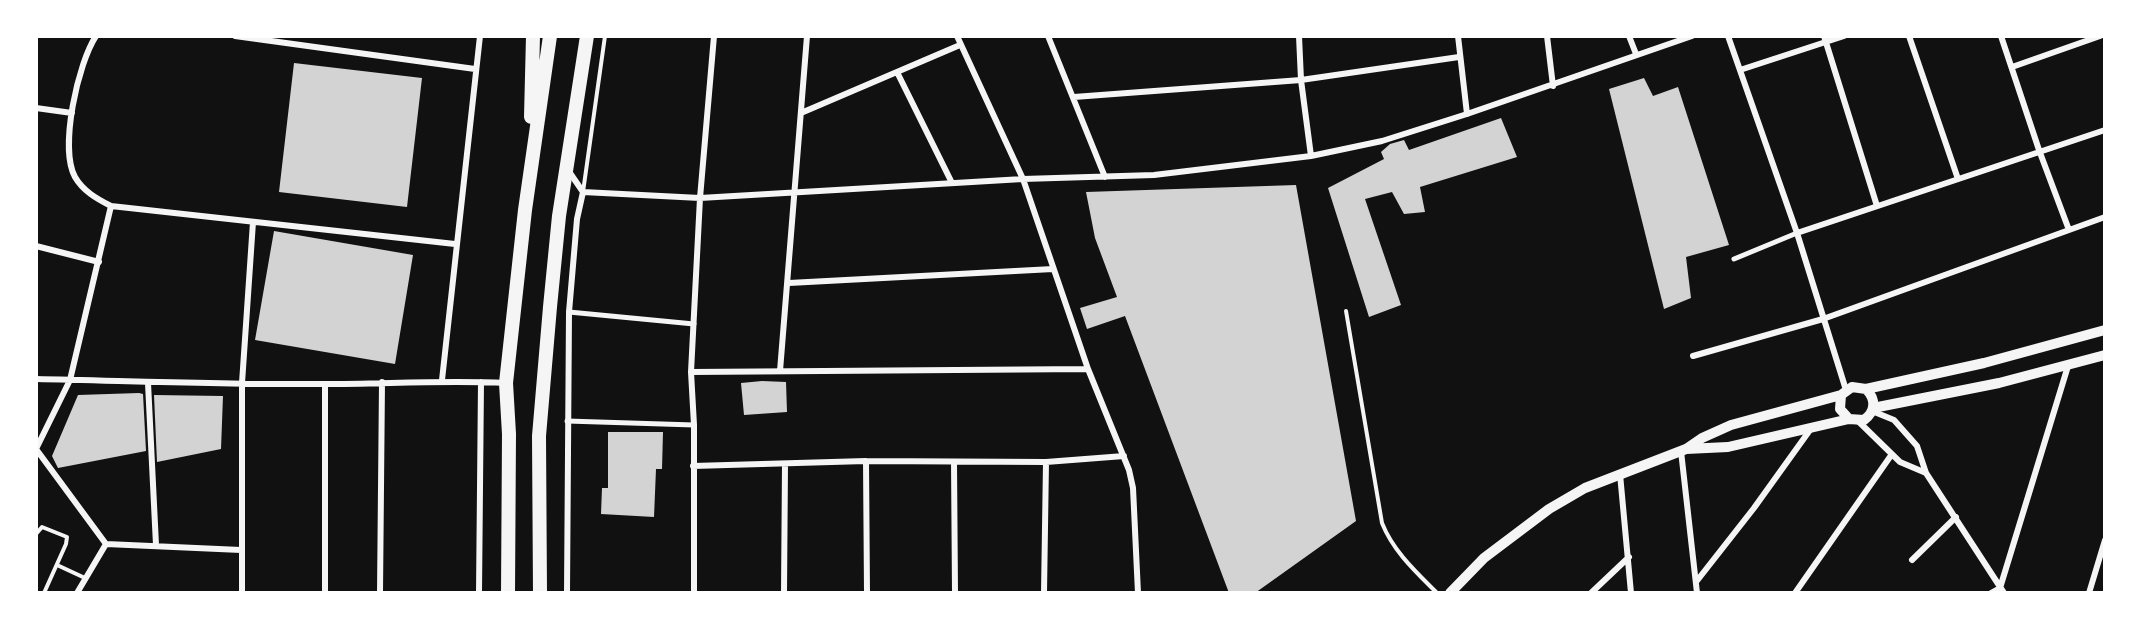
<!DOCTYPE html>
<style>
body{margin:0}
#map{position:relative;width:2141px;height:629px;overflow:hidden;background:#111;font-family:Roboto,sans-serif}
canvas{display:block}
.frame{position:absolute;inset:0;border:38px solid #fff;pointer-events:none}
</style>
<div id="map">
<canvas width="2141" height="629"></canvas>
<div class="frame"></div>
</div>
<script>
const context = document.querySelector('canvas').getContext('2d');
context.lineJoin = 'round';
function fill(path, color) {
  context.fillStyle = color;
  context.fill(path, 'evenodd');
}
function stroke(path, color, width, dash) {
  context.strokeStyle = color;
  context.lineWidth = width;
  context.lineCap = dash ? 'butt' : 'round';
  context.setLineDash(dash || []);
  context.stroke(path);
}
const building = new Path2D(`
 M294 63 422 78 407 207 279 192Z
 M1644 78 1653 96 1678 87 1729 245 1686 257 1691 298 1664 309 1609 89Z
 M1501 118 1517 157 1420 187 1425 212 1404 214 1392 192 1365 199 1401 305 1369 317 1328 188 1384 159 1381 152 1390 144 1404 140 1409 150Z
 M1296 185 1356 521 1255 593H1229L1125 316 1087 329 1080 308 1117 297 1095 238 1086 192Z
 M274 231 413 255 395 364 255 340Z
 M762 381 786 382 787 412 744 415 741 383Z
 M139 393 143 394 146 451 58 468 52 456 78 395Z
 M154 395 223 396 221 449 157 462Z
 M608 432H663L662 469H656L654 517 601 514 602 488H608Z`);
const service = new Path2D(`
 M583 192 605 36
 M1346 311 1382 523C1393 551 1416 572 1437 593
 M36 534 42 527 67 537 66 544 44 593
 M57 565 85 578`);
const pedestrian = new Path2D(`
 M1734 259 1797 233
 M569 312 694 324
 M567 421 694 425`);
const minor = new Path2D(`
 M96 36C78 63 59 148 75 177 83 191 97 199 111 206L455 244
 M235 36 475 69
 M957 36 1023 179 1088 369 1129 470 1133 488 1138 593
 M1048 36 1105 177
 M1299 36 1301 80 1311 156
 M1458 36 1467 114
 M1547 36 1553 86
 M1629 36 1636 54
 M1728 36 1797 233 1846 390
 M1824 36 1877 206
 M1909 36 1958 179
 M2001 36 2039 150 2069 230
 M2012 67 2100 36
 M1740 70 1844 36
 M897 72 952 183
 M1074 97 1301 80 1459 57
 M36 108 72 113
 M801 113 960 45
 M583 192 700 198 1023 179 1154 175 1311 156 1382 141 1467 114 1692 36
 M1797 233 2105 130
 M36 246 99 262
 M789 283 1053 269
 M1693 356 1823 319 2105 217
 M780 371 807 36
 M691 372 1088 369
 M36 379C132 381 228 385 324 384 385 384 445 380 506 383
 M442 380 480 36
 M148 383 156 545
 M1872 411 1894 420 1917 446 1926 473 2004 593
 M1858 421 1900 462 1926 473
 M36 449 70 380 111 206
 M36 449 106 544
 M1681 451 1697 593
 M866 461 867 593
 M954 462 955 593
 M693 466 866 461 1046 462 1124 456
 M1620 474 1631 593
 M1912 560 1956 517
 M1696 582 1754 508 1810 430
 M77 593 106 544 241 550
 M242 593V383L253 222
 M325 593V384
 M380 593 382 382
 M479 593 481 382
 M567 593 569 312 577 219 583 192 568 170
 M694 593V425L691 372 700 198 714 36
 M784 593 785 464
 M1044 593 1046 462
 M1591 593 1629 557
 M1795 593 1892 454
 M1991 593 2000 588 2068 366
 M2089 593 2105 540`);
const tertiary = new Path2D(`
 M1866 389 1984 363 2105 330
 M1873 408 1999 383 2105 355
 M1686 449 1728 447 1849 419 1864 420C1876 411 1876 399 1866 389L1852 387 1841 395 1840 409 1849 419
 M1450 593 1484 558 1549 509 1585 488 1686 449 1702 438 1731 425 1841 395`);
const trunk = new Path2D(`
 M531 117 533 36
 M508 593 509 434 506 383 525 210 550 36
 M540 593 539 436 550 307 559 216 587 36`);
fill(building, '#d3d3d3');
stroke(service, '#f5f5f5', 4);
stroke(pedestrian, '#f5f5f5', 5);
stroke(minor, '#f5f5f5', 6);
stroke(tertiary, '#f5f5f5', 10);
stroke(trunk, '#f5f5f5', 14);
</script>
